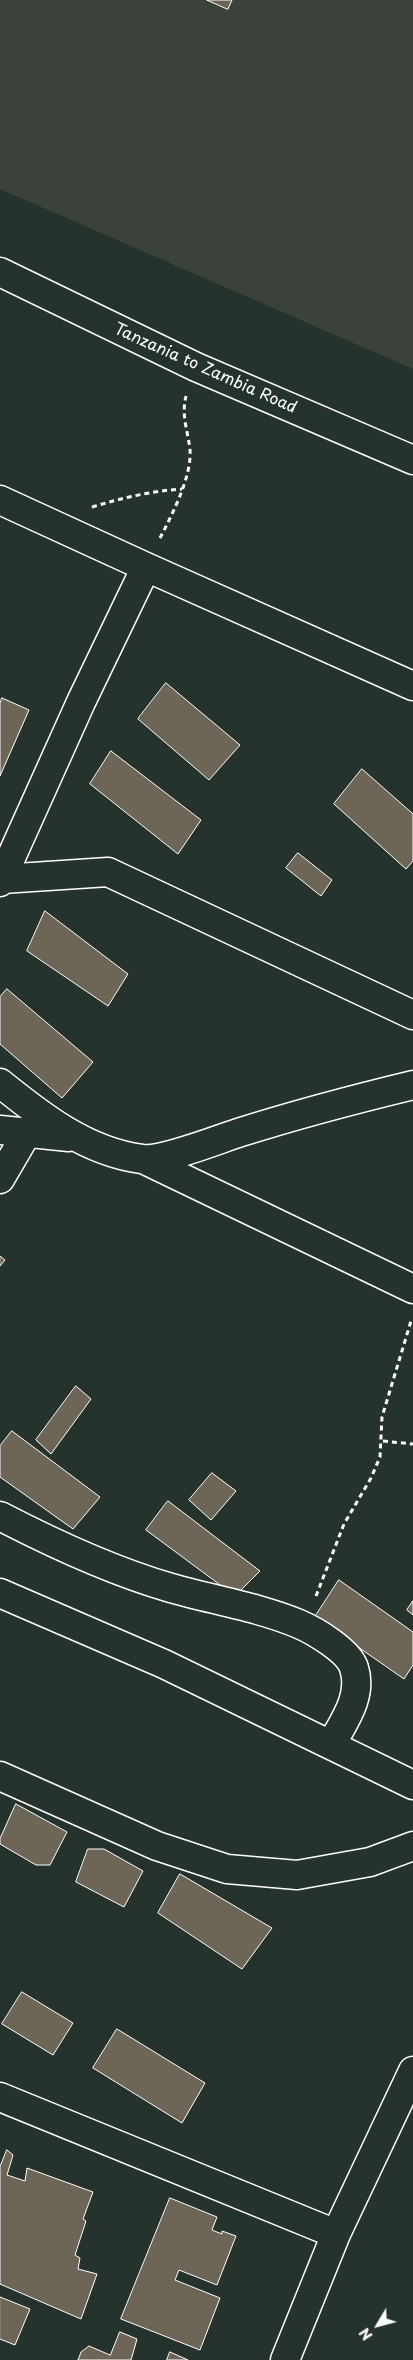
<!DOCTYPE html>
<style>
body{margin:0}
#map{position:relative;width:413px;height:2360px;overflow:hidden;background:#26332d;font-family:"Playpen Sans",sans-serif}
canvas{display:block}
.north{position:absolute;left:353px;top:2300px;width:50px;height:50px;-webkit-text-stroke:4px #26332d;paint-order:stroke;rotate:233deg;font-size:14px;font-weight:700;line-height:20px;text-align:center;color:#fff}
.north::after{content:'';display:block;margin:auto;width:18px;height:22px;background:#fff;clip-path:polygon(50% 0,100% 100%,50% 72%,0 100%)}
</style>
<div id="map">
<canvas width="413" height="2360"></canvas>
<div class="north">N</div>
</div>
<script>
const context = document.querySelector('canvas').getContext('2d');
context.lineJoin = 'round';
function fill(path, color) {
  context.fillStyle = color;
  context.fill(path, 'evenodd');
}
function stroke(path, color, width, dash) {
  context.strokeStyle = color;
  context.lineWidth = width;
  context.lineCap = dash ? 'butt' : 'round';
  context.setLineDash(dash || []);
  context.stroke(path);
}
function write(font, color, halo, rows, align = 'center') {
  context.font = font + ' "Playpen Sans",sans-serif';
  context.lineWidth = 4.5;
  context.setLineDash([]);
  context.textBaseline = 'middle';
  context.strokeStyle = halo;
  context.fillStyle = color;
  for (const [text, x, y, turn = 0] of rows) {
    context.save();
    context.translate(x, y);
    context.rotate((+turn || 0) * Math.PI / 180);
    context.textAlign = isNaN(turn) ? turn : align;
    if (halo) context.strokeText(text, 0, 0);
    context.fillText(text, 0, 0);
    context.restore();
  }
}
const built = new Path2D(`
 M0 0H413V369L0 189Z`);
const building = new Path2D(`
 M207 0H232L228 9Z
 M166 683 240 745 209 780 138 719Z
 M2 698 29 710 0 776V704Z
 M111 751 201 820 178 854 90 784Z
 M362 769 413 814V861L406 869 334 804Z
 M298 853 332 880 321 896 286 868Z
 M45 911 128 974 108 1006 27 951Z
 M7 989 93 1062 62 1098 0 1044V997Z
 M0 1256 5 1260 0 1266Z
 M76 1386 91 1399 51 1454 36 1440Z
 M12 1431 100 1497 73 1529 0 1477V1446Z
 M212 1473 236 1491 211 1520 189 1500Z
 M168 1501 260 1571 235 1596 146 1530Z
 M339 1580 413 1632V1665L404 1679 315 1617Z
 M413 1601V1615L407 1610Z
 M16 1804 67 1832 50 1865H36L0 1844V1839Z
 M88 1849H104L143 1871 124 1907 76 1882Z
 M180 1874 272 1928 242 1969 158 1913Z
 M22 1992 73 2023 53 2055 2 2024Z
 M117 2029 205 2083 182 2123 93 2068Z
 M7 2150 13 2155 7 2175 25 2181 27 2168 93 2192 83 2219 86 2221 75 2255 80 2258 78 2269 97 2274 81 2319 0 2284V2167Z
 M170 2198 217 2217 212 2230 222 2234V2231L236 2236 217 2285 179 2270 175 2280 220 2298 200 2350 121 2319Z
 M0 2297 30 2309 15 2345 0 2339Z
 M120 2332 137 2339 131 2360H78L81 2352 89 2346 110 2355Z
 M170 2352 188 2360H167Z`);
const path = new Path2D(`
 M92 507C122 498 151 491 182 489
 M160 538C172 515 192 476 190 450 188 431 181 416 186 396
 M383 1441 413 1444
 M316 1596 344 1524 371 1478 380 1457 382 1417 411 1321`);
const street = new Path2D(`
 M0 500 146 567 413 686
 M2 879 108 872 413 1015
 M0 882 81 702 146 567
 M0 1083C42 1117 87 1152 142 1159 162 1162 219 1139 241 1132 298 1114 355 1099 413 1085
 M0 1130 69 1137
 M145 1160 413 1289
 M0 1179 28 1131
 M0 1516C54 1544 112 1571 171 1588 213 1600 258 1607 299 1624 315 1631 349 1651 354 1668 363 1696 344 1721 331 1745
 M0 1593 164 1664 413 1785
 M0 1776 157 1846 227 1869 297 1875 370 1862 413 1846
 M0 2097 336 2234
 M285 2360 336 2234 413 2071`);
const highway = new Path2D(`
 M0 272 196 367 413 460`);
const streetNames = [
 ["Tanzania to Zambia Road",205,369,24]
];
fill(built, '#3b4239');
fill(building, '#6d6556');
stroke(building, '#fff', 1);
stroke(street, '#fff', 31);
stroke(highway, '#fff', 31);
stroke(path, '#fff', 3, [5, 4]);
stroke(street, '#26332d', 28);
stroke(highway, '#26332d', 28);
write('16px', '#fff', '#26332d', streetNames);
</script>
